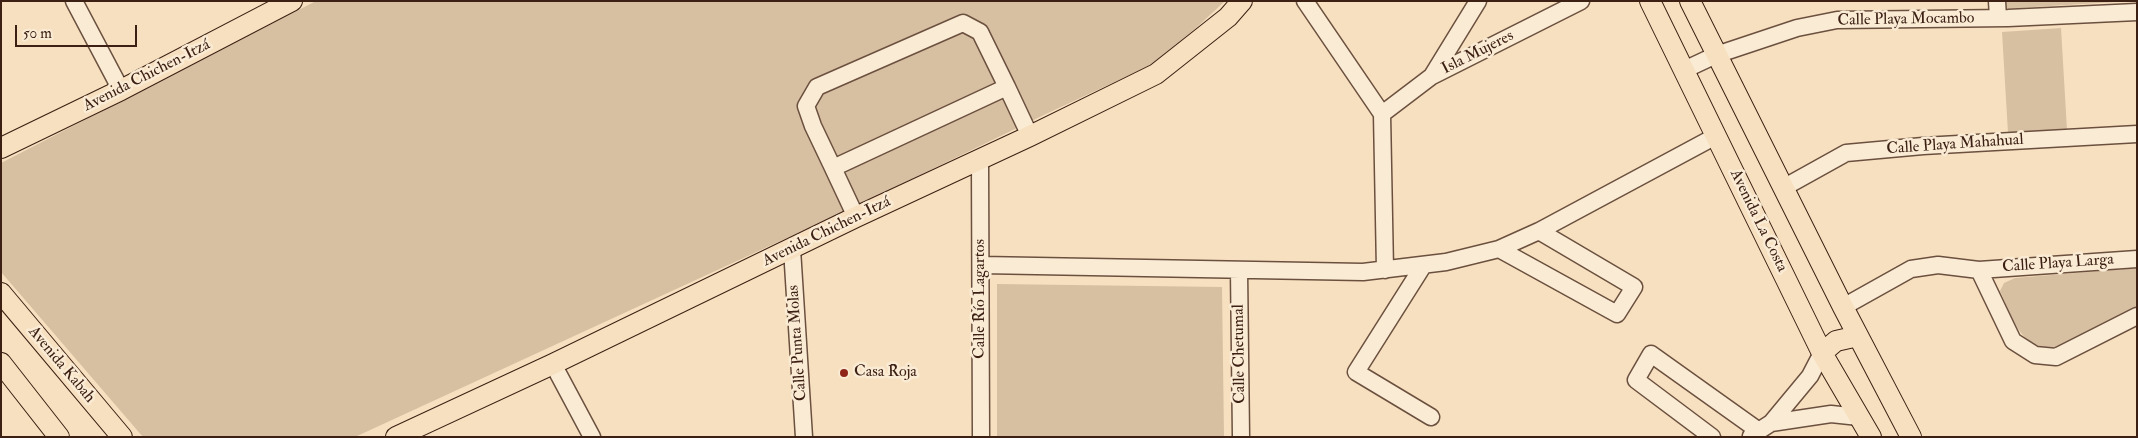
<!DOCTYPE html>
<meta charset="utf-8">
<style>
body{margin:0}
#map{position:relative;width:2138px;height:438px;overflow:hidden;background:#f7e0bf;font-family:"IM FELL Double Pica",serif}
canvas{display:block}
.frame{position:absolute;inset:0;border:2px solid #3c2014;pointer-events:none}
.scale{position:absolute;left:15px;top:25px;width:122px;height:22px;box-sizing:border-box;border:2px solid #3c2014;border-top:0;padding-left:6px;font-size:15px;line-height:18px;white-space:nowrap;color:#3c2014;-webkit-text-stroke:4px #faebd5;paint-order:stroke}
</style>
<div id="map">
<canvas width="2138" height="438"></canvas>
<div class="frame"></div>
<div class="scale">50 m</div>
</div>
<script>
const context = document.querySelector('canvas').getContext('2d');
context.lineJoin = 'round';
function fill(path, color) {
  context.fillStyle = color;
  context.fill(path, 'evenodd');
}
function stroke(path, color, width, dash) {
  context.strokeStyle = color;
  context.lineWidth = width;
  context.lineCap = dash ? 'butt' : 'round';
  context.setLineDash(dash || []);
  context.stroke(path);
}
function write(font, color, halo, rows, align = 'center') {
  context.font = font + ' "IM FELL Double Pica",serif';
  context.lineWidth = 5;
  context.setLineDash([]);
  context.textBaseline = 'middle';
  context.strokeStyle = halo;
  context.fillStyle = color;
  for (const [text, x, y, turn = 0] of rows) {
    context.save();
    context.translate(x, y);
    context.rotate((+turn || 0) * Math.PI / 180);
    context.textAlign = isNaN(turn) ? turn : align;
    if (halo) context.strokeText(text, 0, 0);
    context.fillText(text, 0, 0);
    context.restore();
  }
}
const green = new Path2D(`
 M316 1H1225L1196 28 1151 65 1048 113 852 208 355 437H143L1 272V163Z
 M2001 1H2131L2002 9Z
 M2061 28 2067 130 2008 133 2002 32Z
 M2137 268V307L2054 348C2019 348 2013 319 2000 291L2004 283 2015 278Z
 M997 284 1222 287 1224 437H997Z`);
const minor = new Path2D(`
 M74 1 121 90
 M1305 1 1382 114 1385 270
 M1997 1 1998 18
 M1684 70 1716 55 1797 28 1837 20 2008 18 2137 12
 M1432 76 1478 1
 M1382 114 1432 76 1581 1
 M980 160 981 437
 M833 168 813 126 806 106 817 87 963 23 980 32 1007 87
 M1783 188 1846 153 1923 146 2137 134
 M856 217 833 168 1007 87 1030 136
 M792 249 804 437
 M1499 249 1617 314 1634 287 1539 231
 M982 265 1363 272 1446 262 1499 249 1539 231 1716 136
 M1423 266 1356 372 1431 417
 M1239 270 1241 437
 M1979 270 2013 341 2035 355 2056 357 2137 316
 M1843 307 1911 269 1938 265 1979 270 2137 259
 M553 364 592 437
 M1771 423 1831 414 1859 417
 M1751 436 1771 423 1810 376 1822 353
 M1712 437 1636 380 1651 354 1759 431`);
const major = new Path2D(`
 M1650 1 1822 353 1871 437
 M1690 1 1843 307 1911 437
 M1 148 121 90 292 1
 M1 293 122 437
 M1822 353 1836 341 1858 336
 M1 363 59 437
 M396 437 553 364 856 217 1030 136 1156 74 1228 17 1242 1`);
const markers = [
 [844,373,5,"#8f2418"]
];
const streetNames = [
 ["Calle Playa Mocambo",1906,20,-1],
 ["Isla Mujeres",1478,53,-27],
 ["Avenida Chichen-Itzá",147,76,-27],
 ["Calle Playa Mahahual",1955,145,-4],
 ["Avenida La Costa",1758,221,64],
 ["Avenida Chichen-Itzá",827,232,-26],
 ["Calle Playa Larga",2058,264,-4],
 ["Calle Río Lagartos",981,299,-90],
 ["Calle Punta Molas",798,343,-94],
 ["Calle Chetumal",1240,354,-91],
 ["Avenida Kabah",61,365,50]
];
const poiNames = [
 ["Casa Roja",854,373]
];
fill(green, '#d7bfa2');
stroke(minor, '#6b503f', 19);
stroke(major, '#3c2014', 22);
stroke(minor, '#faebd5', 16);
stroke(major, '#f7e0bf', 20);
for (const [x, y, r, color] of markers) {
  const dot = new Path2D();
  dot.arc(x, y, r, 0, 2 * Math.PI);
  context.fillStyle = color;
  context.fill(dot);
  stroke(dot, '#faebd5', 2);
}
write('16px', '#3c2014', '#faebd5', streetNames);
write('16px', '#3c2014', '#faebd5', poiNames, 'left');
</script>
